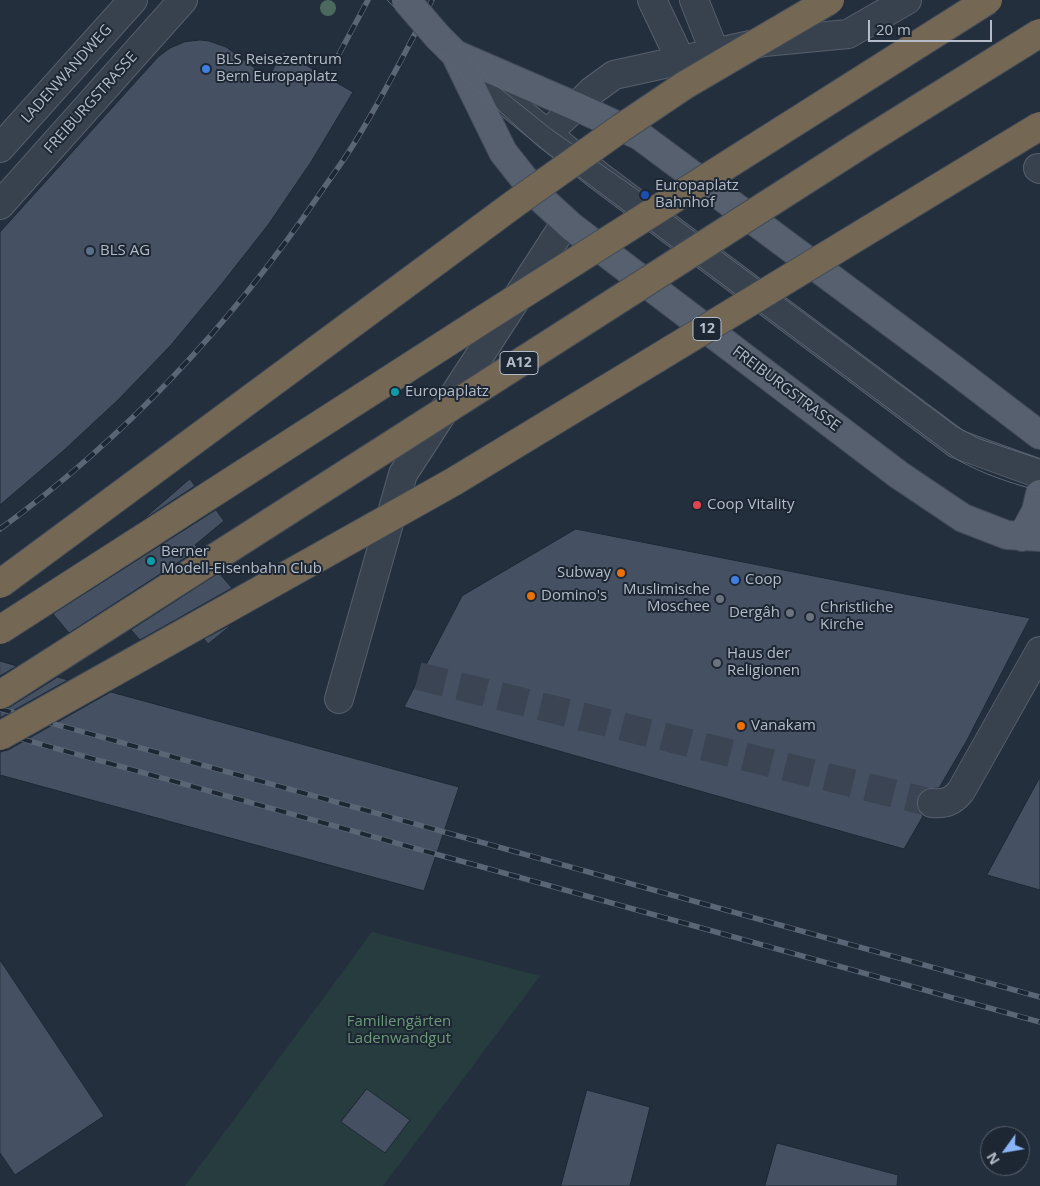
<!DOCTYPE html>
<meta charset="utf-8">
<style>
body{margin:0}
#map{position:relative;width:1040px;height:1186px;overflow:hidden;background:#242f3e;font-family:"Open Sans",sans-serif}
canvas{display:block}
.north{position:absolute;left:980px;top:1126px;width:50px;height:50px;box-sizing:border-box;background:#1d2633;border:1px solid #59626f;border-radius:50%;rotate:238deg;font-size:14px;font-weight:700;line-height:20px;text-align:center;color:#b4bcc9}
.north::after{content:'';display:block;margin:auto;width:18px;height:22px;background:#8ab4f8;clip-path:polygon(50% 0,100% 100%,50% 72%,0 100%)}
.scale{position:absolute;left:868px;top:20px;width:124px;height:22px;box-sizing:border-box;border:2px solid #b4bcc9;border-top:0;padding-left:6px;font-size:15px;line-height:18px;white-space:nowrap;color:#b4bcc9;-webkit-text-stroke:4px #1d2633;paint-order:stroke}
</style>
<div id="map">
<canvas width="1040" height="1186"></canvas>
<div class="north">N</div>
<div class="scale">20 m</div>
</div>
<script>
const context = document.querySelector('canvas').getContext('2d');
context.lineJoin = 'round';
function fill(path, color) {
  context.fillStyle = color;
  context.fill(path, 'evenodd');
}
function stroke(path, color, width, dash) {
  context.strokeStyle = color;
  context.lineWidth = width;
  context.lineCap = dash ? 'butt' : 'round';
  context.setLineDash(dash || []);
  context.stroke(path);
}
function write(font, color, halo, rows, align = 'center') {
  context.font = font + ' "Open Sans",sans-serif';
  context.lineWidth = 4;
  context.setLineDash([]);
  context.textBaseline = 'middle';
  context.strokeStyle = halo;
  context.fillStyle = color;
  for (const [text, x, y, turn = 0] of rows) {
    context.save();
    context.translate(x, y);
    context.rotate((+turn || 0) * Math.PI / 180);
    context.textAlign = isNaN(turn) ? turn : align;
    if (halo) context.strokeText(text, 0, 0);
    context.fillText(text, 0, 0);
    context.restore();
  }
}
const green = new Path2D(`
 M372 932 540 976 383 1186H185Z`);
const building = new Path2D(`
 M200 40 209 41 226 47 268 78 283 52 353 92 311 162 268 225 220 286 171 345 118 400 62 452 0 505V232L158 57 170 48 184 42Z
 M190 479 195 486 140 522Z
 M216 510 224 521 195 545 199 549 69 633 53 614Z
 M576 529 900 593 1030 618 966 742 939 788 925 789 919 795 916 803 918 810 923 816 904 849 404 707 462 596Z
 M219 573 232 588 140 640 131 630Z
 M234 623 208 644 204 639Z
 M0 661 17 666 0 676Z
 M58 677 68 680 0 718V711L8 708Z
 M111 692 459 787 424 891 0 775V752L8 750Z
 M1040 777V890L987 875Z
 M0 960 104 1116 15 1175 0 1153Z
 M367 1089 410 1120 385 1153 341 1122Z
 M587 1090 650 1107 630 1186H561Z
 M777 1143 898 1175 897 1186H765Z`);
const minorTunnel = new Path2D(`
 M418 676 932 803`);
const minor = new Path2D(`
 M652 0 681 61
 M694 0 715 53
 M457 56 483 82 599 176 957 444 1040 474
 M547 134 592 91 614 75 764 42 848 34 907 0
 M0 148 133 0
 M1038 168 1040 169
 M0 205 183 0
 M339 699 403 474 566 222
 M932 803C945 804 952 802 961 791L1040 651`);
const major = new Path2D(`
 M438 37 455 54 503 152 537 195 572 227 899 475 963 518 1007 535 1040 537
 M455 54 575 106 640 136 952 368 1040 435
 M1022 537 1036 511 1040 494`);
const tram = new Path2D(`
 M387 0 469 83 539 147 956 459C983 474 1010 483 1040 491
 M417 0 492 82 552 130 645 195 957 427 980 439 1040 459`);
const rail = new Path2D(`
 M339 54 368 0
 M0 529C126 437 233 322 321 192 332 176 344 160 355 142 383 96 408 48 432 0
 M0 709 1040 997
 M0 733 1040 1022`);
const majorBridge = new Path2D(`
 M406 0 438 37`);
const highwayBridge = new Path2D(`
 M0 584 514 204 621 128 685 85 830 0
 M0 630 487 317 988 0
 M0 695 868 140 1040 33
 M0 736 453 482 1040 126`);
const trees = [
 [328,8]
];
const markers = [
 [206,69,5,"#3f7fe0"],
 [645,195,5,"#1a4fb4"],
 [90,251,5,"#5c6f8a"],
 [395,392,5,"#0f9aa8"],
 [697,505,5,"#e0444e"],
 [151,561,5,"#0f9aa8"],
 [621,573,5,"#e8710a"],
 [735,580,5,"#3f7fe0"],
 [531,596,5,"#e8710a"],
 [720,599,5,"#6b7280"],
 [790,613,5,"#6b7280"],
 [810,617,5,"#6b7280"],
 [717,663,5,"#6b7280"],
 [741,726,5,"#e8710a"]
];
const shields = [
 [707,329,28],
 [519,363,38]
];
const shieldNames = [
 ["12",707,329],
 ["A12",519,363]
];
const poiNames = [
 ["BLS Reisezentrum",216,60],
 ["Bern Europaplatz",216,77],
 ["Europaplatz",655,186],
 ["Bahnhof",655,203],
 ["BLS AG",100,251],
 ["Europaplatz",405,392],
 ["Coop Vitality",707,505],
 ["Berner",161,552],
 ["Modell-Eisenbahn Club",161,569],
 ["Subway",611,573,"right"],
 ["Coop",745,580],
 ["Muslimische",710,590,"right"],
 ["Moschee",710,607,"right"],
 ["Domino's",541,596],
 ["Christliche",820,608],
 ["Kirche",820,625],
 ["Dergâh",780,613,"right"],
 ["Haus der",727,654],
 ["Religionen",727,671],
 ["Vanakam",751,726]
];
const streetNames = [
 ["LADENWANDWEG",67,74,-48],
 ["FREIBURGSTRASSE",91,103,-48],
 ["FREIBURGSTRASSE",786,389,37]
];
const parkNames = [
 ["Familiengärten",399,1022],
 ["Ladenwandgut",399,1039]
];
fill(green, '#263c3f');
fill(building, '#455162');
stroke(building, '#1f2835', 1);
stroke(minorTunnel, '#3a4453', 28, [28, 14]);
stroke(minor, '#565f6c', 30);
stroke(major, '#414a57', 30);
stroke(minor, '#38414e', 28);
stroke(major, '#56606e', 28);
stroke(tram, '#5a6575', 1);
stroke(rail, '#5a6575', 5.5);
stroke(rail, '#1d2633', 4, [11]);
stroke(majorBridge, '#414a57', 30, []);
stroke(highwayBridge, '#434c59', 30, []);
stroke(majorBridge, '#56606e', 28);
stroke(highwayBridge, '#746855', 28);
context.fillStyle = '#4b6a5d';
for (const [x, y] of trees) {
  context.beginPath();
  context.arc(x, y, 8, 0, 2 * Math.PI);
  context.fill();
}
for (const [x, y, r, color] of markers) {
  const dot = new Path2D();
  dot.arc(x, y, r, 0, 2 * Math.PI);
  context.fillStyle = color;
  context.fill(dot);
  stroke(dot, '#1d2633', 2);
}
for (const [x, y, w] of shields) {
  const box = new Path2D();
  box.roundRect(x - w / 2, y - 11.5, w, 23, 4);
  context.fillStyle = '#1d2633';
  context.fill(box);
  stroke(box, '#b4bcc9', 1);
}
write('bold 14px', '#b4bcc9', null, shieldNames);
write('15px', '#b4bcc9', '#1d2633', poiNames, 'left');
write('15px', '#b4bcc9', '#1d2633', streetNames);
write('15px', '#6b9a76', '#1d2633', parkNames);
</script>
